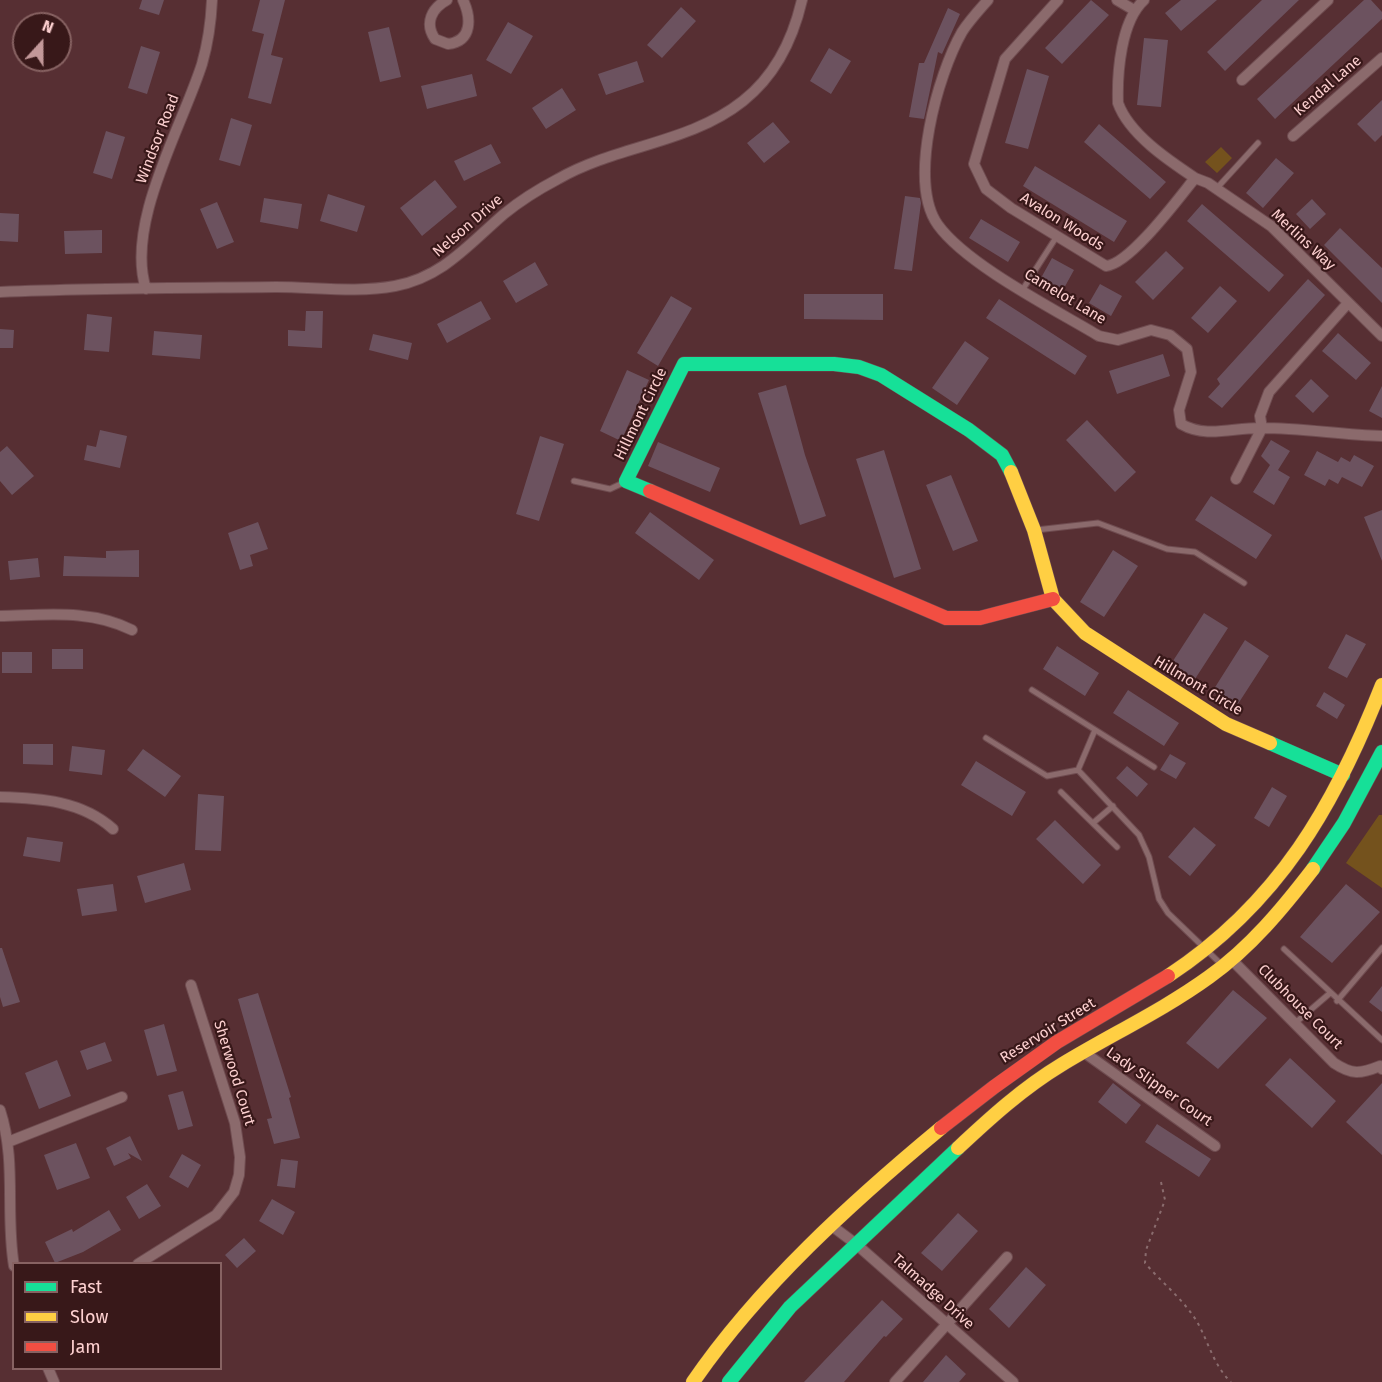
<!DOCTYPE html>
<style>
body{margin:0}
#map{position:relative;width:1382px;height:1382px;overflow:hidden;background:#572f33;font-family:"Fira Sans",sans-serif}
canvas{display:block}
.legend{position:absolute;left:12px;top:1262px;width:210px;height:108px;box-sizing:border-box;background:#381819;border:2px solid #876262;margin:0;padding:8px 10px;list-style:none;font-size:18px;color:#fdd0d0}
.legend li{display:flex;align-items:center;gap:12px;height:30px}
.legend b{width:30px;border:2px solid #876262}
.north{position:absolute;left:12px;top:12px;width:60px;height:60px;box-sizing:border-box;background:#381819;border:2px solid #876262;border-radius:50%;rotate:21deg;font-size:16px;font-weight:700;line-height:24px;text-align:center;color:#fdd0d0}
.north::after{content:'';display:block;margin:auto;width:21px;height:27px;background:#c39899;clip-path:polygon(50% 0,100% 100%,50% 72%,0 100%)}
</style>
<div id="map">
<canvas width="1382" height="1382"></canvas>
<ul class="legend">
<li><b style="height:8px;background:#16e098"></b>Fast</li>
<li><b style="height:8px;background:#ffcf43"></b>Slow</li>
<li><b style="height:8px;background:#f24e42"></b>Jam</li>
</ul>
<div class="north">N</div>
</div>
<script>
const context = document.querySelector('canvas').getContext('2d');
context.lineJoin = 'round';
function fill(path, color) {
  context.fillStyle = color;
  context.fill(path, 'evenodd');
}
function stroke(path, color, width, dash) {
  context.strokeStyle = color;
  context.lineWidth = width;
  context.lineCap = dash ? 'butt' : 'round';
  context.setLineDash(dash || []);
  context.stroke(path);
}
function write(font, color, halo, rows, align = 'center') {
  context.font = font + ' "Fira Sans",sans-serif';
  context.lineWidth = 4.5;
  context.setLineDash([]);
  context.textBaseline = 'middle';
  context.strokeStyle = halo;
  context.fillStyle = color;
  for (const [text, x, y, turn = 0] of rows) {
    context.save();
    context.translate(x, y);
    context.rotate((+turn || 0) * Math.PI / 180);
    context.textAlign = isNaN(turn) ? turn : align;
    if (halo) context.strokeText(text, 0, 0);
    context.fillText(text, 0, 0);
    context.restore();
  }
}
const green = new Path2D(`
 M1221 147 1232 158 1217 173 1205 162Z
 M1379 815H1382V888L1346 863Z`);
const building = new Path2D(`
 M142 0H164L159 15 139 9Z
 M260 0H285L271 55 283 58 271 104 248 98 264 34 252 31Z
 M1091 0 1109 15 1062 64 1045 48Z
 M1181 0H1217L1181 31 1165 13Z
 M1262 0H1299L1225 71 1207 52Z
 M1364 0H1371L1382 12V19L1275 119 1257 99Z
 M681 7 696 21 662 58 647 45Z
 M948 8 960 14 942 54 938 52 924 119 909 117 919 63H924Z
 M508 22 533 36 511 74 486 60Z
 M389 27 401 77 380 82 368 32Z
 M1144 38 1168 40 1161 107 1137 105Z
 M141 46 160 52 147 94 128 88Z
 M829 48 851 61 831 94 810 81Z
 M637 61 644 82 606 95 598 74Z
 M1027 69 1049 76 1028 149 1005 143Z
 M472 74 477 96 427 109 421 86Z
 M562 88 576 110 546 129 532 108Z
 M1382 100V135L1375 142 1357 124Z
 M231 118 252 125 240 166 219 160Z
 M773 122 790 142 764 163 747 143Z
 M1099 124 1166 182 1150 199 1084 142Z
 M106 131 125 137 112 179 93 173Z
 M491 144 501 163 464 181 454 161Z
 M1276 158 1294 173 1263 208 1246 193Z
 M1035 166 1127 221 1114 242 1023 186Z
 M435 180 457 207 422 236 400 208Z
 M328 194 365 206 357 232 320 221Z
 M905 196 920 198 921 203 912 271 894 269Z
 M264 198 302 204 298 229 260 222Z
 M1312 199 1326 214 1310 229 1296 214Z
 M217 202 234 242 217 249 200 209Z
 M1202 204 1284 275 1269 292 1187 221Z
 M0 213 19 214 18 242 0 241Z
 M981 219 1020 242 1008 262 969 238Z
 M1340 228 1382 268V303L1324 245Z
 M102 230V253L65 254 64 231Z
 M1166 251 1184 268 1153 300 1135 282Z
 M1052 258 1074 270 1063 290 1041 278Z
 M535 262 548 285 516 303 503 281Z
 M1308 279 1325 295 1222 408 1208 397 1220 384 1217 379Z
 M1100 284 1122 296 1111 316 1089 303Z
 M1220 286 1237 301 1208 333 1191 318Z
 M804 294H883V320L804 319Z
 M671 296 692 308 658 366 637 353Z
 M999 299 1087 356 1075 375 986 318Z
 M481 301 491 319 447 343 437 324Z
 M306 311H323L322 348 288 346V330L305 331Z
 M87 314 112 317 109 352 84 350Z
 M0 329 14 330 13 348H0Z
 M154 331 202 335 200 359 152 355Z
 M1338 333 1371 363 1356 380 1322 351Z
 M373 334 412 343 408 360 369 350Z
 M965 341 989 358 957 405 932 388Z
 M1163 354 1170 376 1117 394 1109 371Z
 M627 370 649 380 621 441 600 431Z
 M1311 379 1329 396 1313 413 1295 396Z
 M786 385 805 455 826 516 800 525 758 393Z
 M1382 386V418L1369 411Z
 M1087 420 1136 472 1115 492 1066 440Z
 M100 430 127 436 120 468 84 460 87 445 96 447Z
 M540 436 564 444 539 521 516 514Z
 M1271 440 1290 451 1278 470 1290 477 1274 505 1253 492 1270 465 1261 456Z
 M658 442 720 468 710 492 648 466Z
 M7 446 34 476 12 495 0 481V452Z
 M884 450 921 569 894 578 856 459Z
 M1317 451 1338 462 1341 457 1350 462 1354 455 1374 466 1362 487 1342 477 1338 484 1329 479 1325 486 1304 475Z
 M951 475 978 541 953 551 926 485Z
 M1211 496 1272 535 1256 559 1195 520Z
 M1382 510V561L1364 517Z
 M650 512 714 560 699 580 635 533Z
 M258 522 268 549 250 555 253 566 240 570 228 533Z
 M139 550V577L63 576 64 556 106 558V551Z
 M1113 550 1138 566 1104 617 1080 602Z
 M38 558 40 577 10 580 8 561Z
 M1204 613 1228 628 1195 679 1171 664Z
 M1346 634 1366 644 1347 678 1328 668Z
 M1245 640 1269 656 1236 707 1212 692Z
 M1057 646 1099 673 1085 696 1043 669Z
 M52 649H83V669H52Z
 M2 652H32V673H2Z
 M1128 690 1179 723 1164 746 1113 713Z
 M1324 692 1345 705 1337 719 1316 706Z
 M23 744H53V765L23 764Z
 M72 746 105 750 102 775 69 771Z
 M143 749 181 776 165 797 127 770Z
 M1170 754 1186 763 1176 779 1160 770Z
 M976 761 1026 792 1012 816 961 785Z
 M1127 766 1148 784 1137 797 1116 778Z
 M1272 787 1287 796 1269 827 1254 818Z
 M198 794 224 796 221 851 195 850Z
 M1055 820 1101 865 1083 884 1036 839Z
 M1194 827 1216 845 1190 876 1168 857Z
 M27 837 63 842 60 862 23 856Z
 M184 863 191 890 145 903 137 876Z
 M113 884 117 911 82 916 77 889Z
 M1346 884 1380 912 1332 963 1300 937Z
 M0 948H2L20 1002 3 1007 0 997Z
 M1382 986V1012L1369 1002Z
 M1233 990 1267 1018 1218 1069 1186 1043Z
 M258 993 291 1097 289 1098 300 1138 274 1144 267 1119 272 1118 238 999Z
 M164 1024 177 1071 157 1076 144 1030Z
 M105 1042 112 1061 87 1070 80 1051Z
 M1290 1058 1336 1101 1312 1128 1265 1085Z
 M57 1060 71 1096 39 1109 25 1073Z
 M1113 1083 1141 1105 1126 1124 1098 1102Z
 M1382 1083V1155L1346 1122Z
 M183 1091 193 1126 178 1130 168 1095Z
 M1157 1124 1211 1159 1199 1177 1145 1142Z
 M130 1136 142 1161 128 1153 131 1158 114 1166 106 1148Z
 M76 1143 90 1178 57 1190 44 1155Z
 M182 1154 201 1165 188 1188 169 1177Z
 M281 1159 298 1161 295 1188 277 1186Z
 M147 1184 161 1206 139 1219 126 1197Z
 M272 1199 295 1212 283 1235 259 1221Z
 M109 1210 121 1230 83 1252 55 1263 45 1242 72 1229 73 1232Z
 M958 1213 978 1231 942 1271 921 1253Z
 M244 1238 256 1251 237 1268 225 1255Z
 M1026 1267 1046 1285 1009 1328 989 1309Z
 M882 1300 903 1319 886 1337 884 1336 844 1382H804Z
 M946 1355 966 1374 959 1382H923Z`);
const path = new Path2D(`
 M1161 1182 1165 1200 1146 1250 1145 1263C1161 1282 1182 1298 1196 1320 1208 1340 1213 1365 1231 1382`);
const lane = new Path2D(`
 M1217 188 1258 143
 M1023 289 1057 236
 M574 481 610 489 625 482
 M1036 530 1098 523 1167 549 1195 552 1244 583
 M1032 690 1154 767
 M1095 730 1078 770 1139 835 1149 857 1159 899 1168 913 1222 965
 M986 738 1047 776 1078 770
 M1061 792 1117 847
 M1093 823 1113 806
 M1284 949 1382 1040
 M1337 1001 1382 948
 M1294 1024 1329 994`);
const street = new Path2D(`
 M447 0C432 8 424 23 435 39L448 44C473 41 471 17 463 0
 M988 0C979 10 969 21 962 32 938 74 907 182 938 225 967 265 1054 309 1099 336L1118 340 1151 330 1170 335 1187 349 1191 372 1179 410 1181 424C1207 439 1234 427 1262 428 1302 428 1342 435 1382 436
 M1058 0 1005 59 974 164 986 189 1011 208 1106 266C1130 264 1178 199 1195 178 1168 160 1129 134 1118 103 1117 72 1121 21 1144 0
 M1117 0 1134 10
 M1242 80 1328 0
 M1293 136 1382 58
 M1195 178 1208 183 1271 226 1382 336
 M146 289C125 224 182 127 202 64 208 43 211 22 212 0
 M0 292C92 288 184 288 276 287 315 287 357 293 395 286 443 277 469 244 504 214 521 200 539 189 558 179 617 145 689 144 743 101 776 75 793 39 802 0
 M1236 479 1262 428 1260 416 1269 392 1348 303
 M0 616C47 615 90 609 132 630
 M0 797C40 798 82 801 113 829
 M1231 959 1334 1063C1352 1075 1360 1074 1380 1066L1382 1069
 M1085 1053 1215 1146
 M0 1110C17 1162 5 1213 14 1266
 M8 1142 122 1097
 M832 1226 856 1244 1013 1382
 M138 1264 216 1215 234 1192 239 1175 240 1157 235 1123 191 985
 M48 1368 54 1382
 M895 1382 1007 1257`);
const fast = new Path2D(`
 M650 491 626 481 684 364H834L859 367 881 375 969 430 1002 455 1011 472
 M1270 743 1343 775
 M1313 869 1344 823 1382 752
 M729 1382 790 1307 958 1148`);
const slow = new Path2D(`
 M1011 472 1034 530 1053 599 1085 633 1226 724 1270 743
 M1168 976C1279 903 1335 805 1382 685
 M958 1148C990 1118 1023 1088 1061 1065 1110 1035 1162 1011 1209 977 1250 948 1283 908 1313 869
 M693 1382C758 1287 853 1201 941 1128`);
const jam = new Path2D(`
 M650 491 946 618H980L1053 599
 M941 1128 994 1087 1057 1042 1168 976`);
const streetNames = [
 ["Kendal Lane",1328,86,-41],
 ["Windsor Road",158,139,-69],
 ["Avalon Woods",1062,222,32],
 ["Nelson Drive",468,226,-41],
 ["Merlins Way",1303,240,43],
 ["Camelot Lane",1065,297,31],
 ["Hillmont Circle",641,414,-64],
 ["Hillmont Circle",1198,686,31],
 ["Clubhouse Court",1300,1007,45],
 ["Reservoir Street",1048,1031,-32],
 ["Sherwood Court",234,1073,73],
 ["Lady Slipper Court",1159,1087,35],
 ["Talmadge Drive",933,1292,42]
];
fill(green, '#74521d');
fill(building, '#6c525f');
stroke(lane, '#6f4c50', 7);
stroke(street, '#6f4c50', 12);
stroke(fast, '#6f4c50', 15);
stroke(slow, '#6f4c50', 15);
stroke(jam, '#6f4c50', 15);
stroke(path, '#8a6c6e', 2, [3, 4.5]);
stroke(lane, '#8b6a6c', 5);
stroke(street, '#8b6a6c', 10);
stroke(fast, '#16e098', 14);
stroke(slow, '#ffcf43', 14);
stroke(jam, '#f24e42', 14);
write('15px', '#fdd0d0', '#381819', streetNames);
</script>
